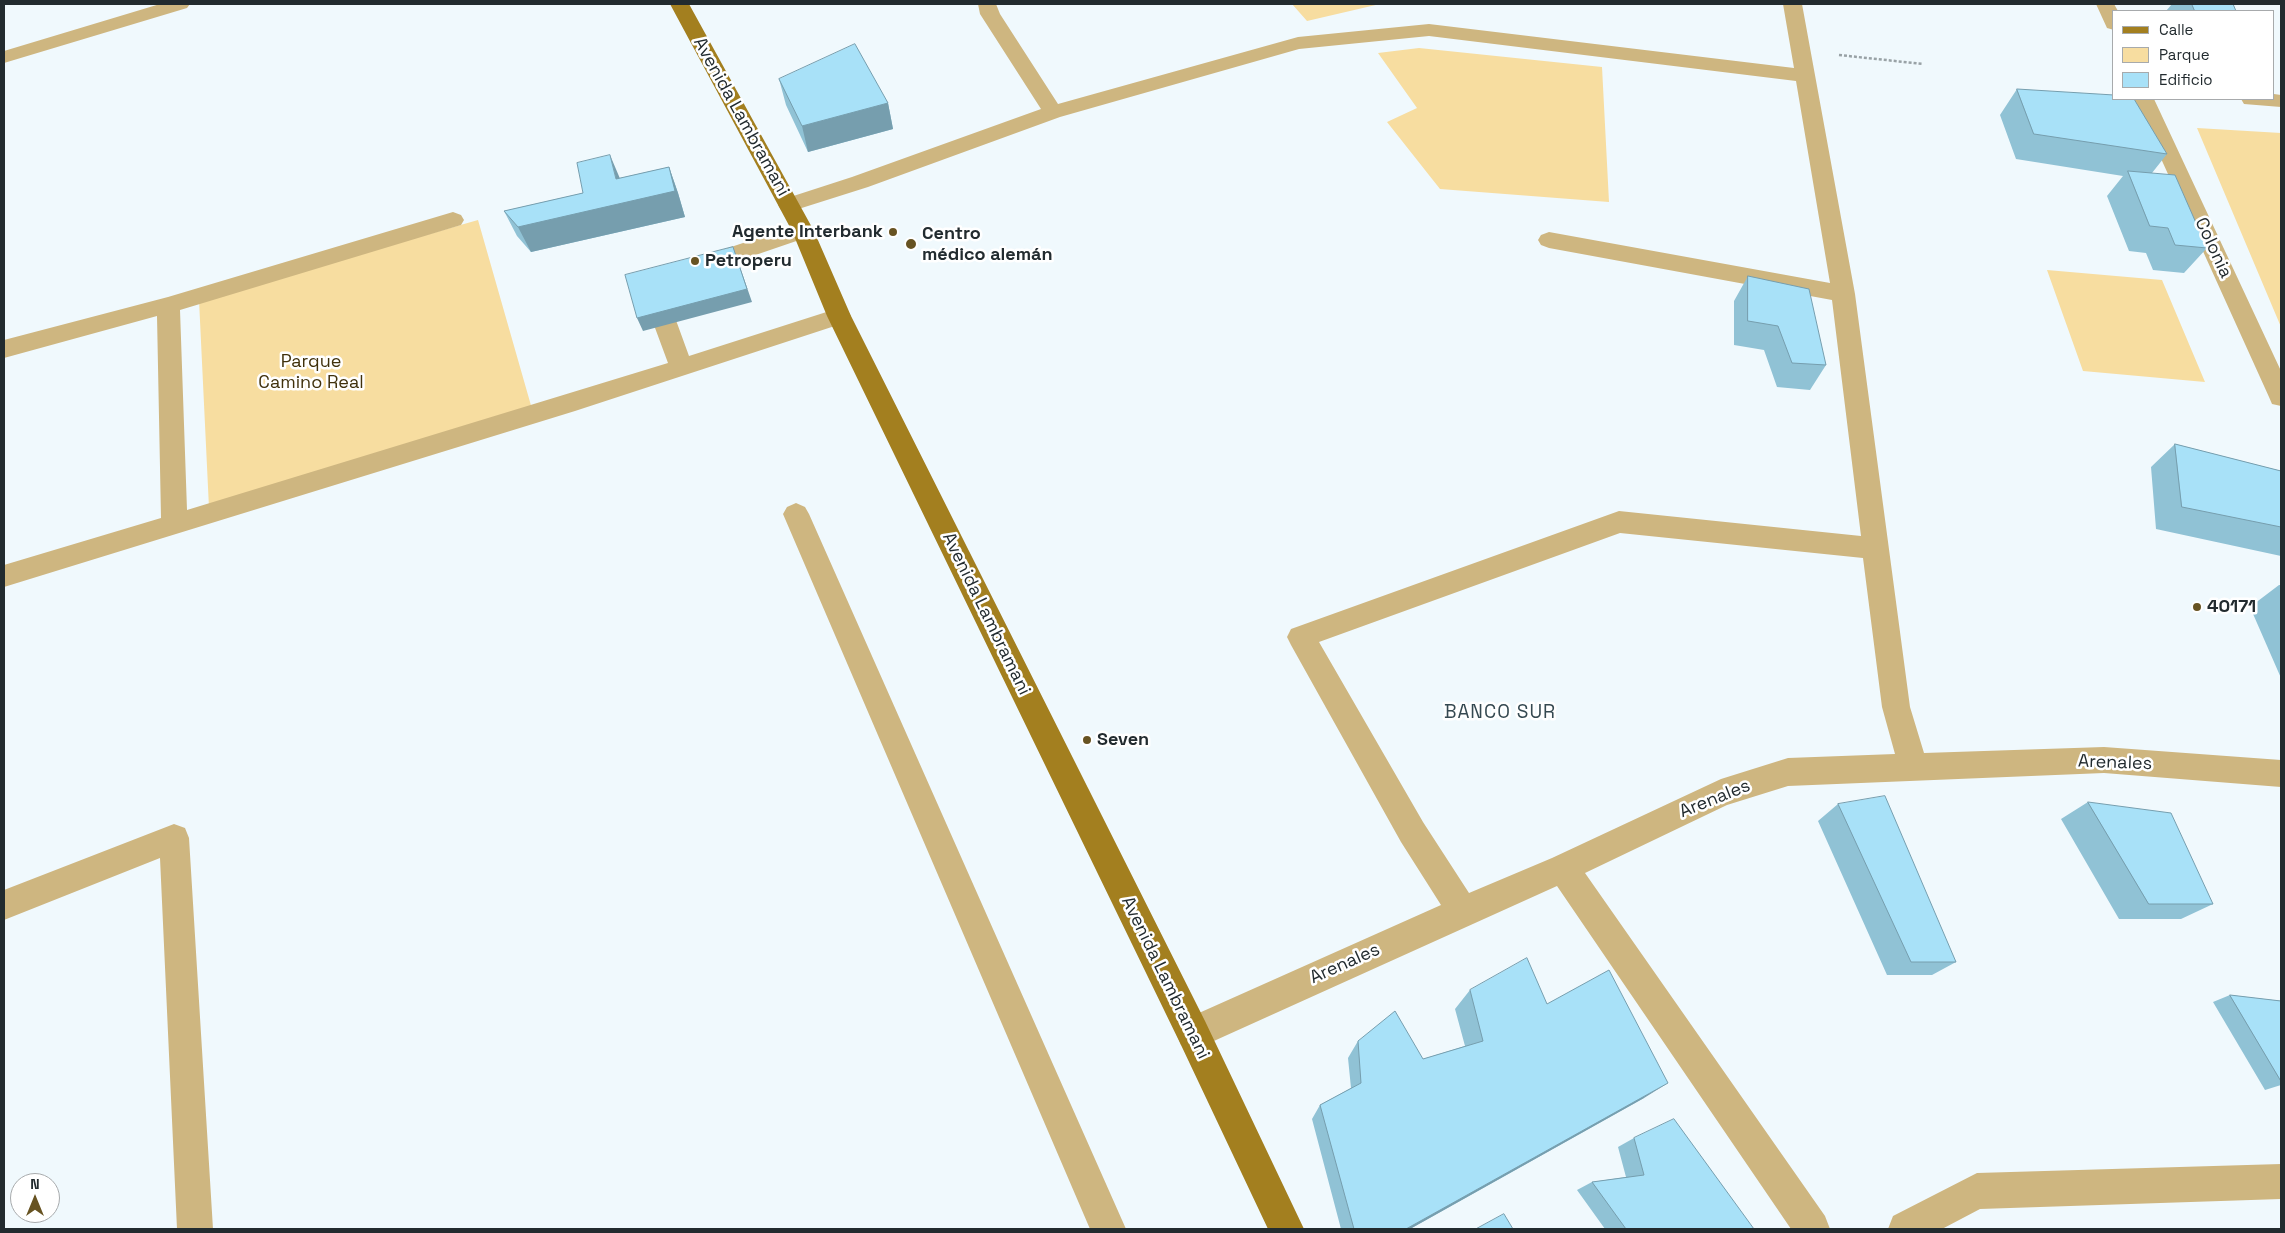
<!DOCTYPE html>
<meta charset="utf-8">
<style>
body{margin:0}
#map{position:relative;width:2285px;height:1233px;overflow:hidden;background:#f0f9fd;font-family:"Space Grotesk",sans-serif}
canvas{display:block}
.frame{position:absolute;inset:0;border:5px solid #222b2f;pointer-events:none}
.legend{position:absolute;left:2112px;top:10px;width:162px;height:90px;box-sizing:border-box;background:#fff;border:1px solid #a7aaac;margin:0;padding:6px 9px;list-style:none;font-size:15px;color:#222b2f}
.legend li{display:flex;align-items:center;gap:10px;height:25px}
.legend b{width:25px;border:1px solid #a7aaac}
.north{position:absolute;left:10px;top:1173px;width:50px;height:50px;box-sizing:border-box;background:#fff;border:1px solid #a7aaac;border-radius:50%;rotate:0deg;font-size:14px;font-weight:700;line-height:20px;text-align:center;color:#222b2f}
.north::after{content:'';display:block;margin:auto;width:18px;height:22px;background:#675322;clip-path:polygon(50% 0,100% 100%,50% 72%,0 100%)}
</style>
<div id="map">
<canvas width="2285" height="1233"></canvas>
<div class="frame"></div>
<ul class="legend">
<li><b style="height:6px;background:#a37f1f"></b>Calle</li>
<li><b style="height:14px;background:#f7dda0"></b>Parque</li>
<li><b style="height:14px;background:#a8e1f8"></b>Edificio</li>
</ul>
<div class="north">N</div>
</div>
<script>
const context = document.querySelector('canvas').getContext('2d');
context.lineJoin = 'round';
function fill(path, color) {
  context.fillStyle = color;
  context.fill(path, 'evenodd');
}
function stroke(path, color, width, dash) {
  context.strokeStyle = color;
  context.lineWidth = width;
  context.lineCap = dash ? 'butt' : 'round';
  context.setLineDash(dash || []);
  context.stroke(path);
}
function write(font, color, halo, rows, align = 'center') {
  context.font = font + ' "Space Grotesk",sans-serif';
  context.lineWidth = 5;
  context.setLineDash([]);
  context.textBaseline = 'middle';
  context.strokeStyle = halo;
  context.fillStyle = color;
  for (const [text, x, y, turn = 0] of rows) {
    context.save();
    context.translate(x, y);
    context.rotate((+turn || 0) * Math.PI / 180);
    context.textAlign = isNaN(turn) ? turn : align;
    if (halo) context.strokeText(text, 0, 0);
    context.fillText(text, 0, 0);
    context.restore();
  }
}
const green = new Path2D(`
 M1292 4H1380L1307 21Z
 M1419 48 1602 67 1609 202 1440 189 1387 122 1417 108 1378 53Z
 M2197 128 2281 133V327Z
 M478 220 532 409 209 508 199 300Z
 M2047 270 2162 280 2205 382 2083 371Z`);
const path = new Path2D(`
 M1839 55 1923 64`);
const minor = new Path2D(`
 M160 4H190L187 8 4 63V51Z
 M978 4H996L1000 14 1058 104 1298 37 1429 24 1794 68 1783 4H1802L1855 294 1910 707 1924 753 2104 747 2281 760V787L2104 773 1788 786 1727 805 1585 873 1825 1216 1830 1229H1791L1557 886 1205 1045 1193 1050 1181 1045 1176 1033 1181 1021 1441 905 1401 842 1291 645 1287 637 1291 629 1619 511 1861 536 1832 300 1549 248 1541 245 1538 240 1541 235 1549 232 1830 283 1796 81 1429 36 1299 49 1060 117 868 187 789 212 781 210 778 205 781 200 852 177 1041 109 980 14ZM1620 533 1863 558 1882 707 1895 754 1788 758 1721 779 1552 858 1469 893 1423 822 1319 642Z
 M2096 4H2114L2118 11H2114V30L2107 28Z
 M2274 94 2281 95V107L2244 104 2241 99H2274Z
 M2134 99H2154L2281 371V406L2272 404 2269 397Z
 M453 212 461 215 464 220 461 225 180 310 187 510 668 363 641 290 645 284 653 282 661 284 665 290 689 356 839 308 847 310 851 316 847 322 575 411 4 587V565L161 518 157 316 4 358V340L168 297Z
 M803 223 811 226 814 231 811 236 700 274 692 272 689 266 692 260Z
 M796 503 805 507 809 514 1126 1229H1090L783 514 787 507Z
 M174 824 185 828 189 838 213 1229H177L160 858 4 920V890Z
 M2281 1164V1199L1980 1209 1942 1229H1888L1893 1216 1977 1173Z`);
const major = new Path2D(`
 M670 4H689L814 231 851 316 1205 1021 1304 1229H1268L1181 1045 827 316 792 231Z`);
const wall = new Path2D(`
 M2172 4H2233L2236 11H2166Z
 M779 79 888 103 893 129 808 152 786 105Z
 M2017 89 2167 154 2152 173 2207 248 2184 273 2153 270 2146 253 2129 251 2107 196 2123 176 2016 159 2000 115Z
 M669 167 678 193 685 217 531 252 517 236 504 211 583 193 620 178Z
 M1748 276 1826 365 1810 390 1777 387 1764 350 1734 345V301Z
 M2175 444 2281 471V556L2156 529 2151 467Z
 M2279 585H2281V678L2250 607Z
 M2088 802 2213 904 2181 919H2119L2061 819Z
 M1838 804 1956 962 1932 975H1887L1818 821Z
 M1470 990 1547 1004 1644 1098 1410 1229H1341L1312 1119 1320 1105 1351 1088 1348 1058 1358 1041 1423 1059 1465 1046 1455 1009Z
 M2230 995 2281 1001V1085L2265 1090 2213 1002Z
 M1634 1138 1754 1229H1605L1577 1190 1592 1182 1626 1177 1618 1147Z`);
const shadedWall = new Path2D(`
 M888 103 893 129 808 152 802 126Z
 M610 155 621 181 669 167 678 193 685 217 531 252 518 227 616 179Z
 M733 247 752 302 643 331 637 318Z
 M1668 1083 1644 1098 1410 1229H1406Z`);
const building = new Path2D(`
 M2192 4H2233L2236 11H2195Z
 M855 44 888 103 802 126 779 79Z
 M2017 89 2114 95V99H2134L2167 154 2034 134Z
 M610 155 616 179 669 167 675 191 518 227 504 211 583 193 577 163Z
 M2128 171 2175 175 2207 248 2175 245 2168 228 2150 226Z
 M733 247 747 289 637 318 625 275Z
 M1748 276 1809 289 1826 365 1792 363 1778 326 1748 321Z
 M2175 444 2281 471V527L2182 507Z
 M1885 796 1956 962H1911L1838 804Z
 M2088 802 2171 813 2213 904H2149Z
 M1527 958 1547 1004 1609 970 1668 1083 1406 1229H1354L1320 1105 1361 1083 1358 1041 1395 1011 1423 1059 1483 1041 1470 990Z
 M2230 995 2281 1001V1081Z
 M1674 1119 1754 1229H1626L1592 1182 1644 1175 1634 1138Z
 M1504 1214 1513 1229H1476Z`);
const markers = [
 [893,232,5,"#675322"],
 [911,244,6,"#675322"],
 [695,261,5,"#675322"],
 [2197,607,5,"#675322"],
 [1087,740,5,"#675322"]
];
const streetNames = [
 ["Avenida Lambramani",741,117,61],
 ["Colonia",2213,248,65],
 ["Avenida Lambramani",986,614,64],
 ["Arenales",2115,763,2],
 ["Arenales",1715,799,-22],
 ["Arenales",1345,964,-24],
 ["Avenida Lambramani",1165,978,64]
];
const poiNames = [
 ["Agente Interbank",883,232,"right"],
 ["Centro",922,234],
 ["médico alemán",922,255],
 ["Petroperu",705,261],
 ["40171",2207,607],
 ["Seven",1097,740]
];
const parkNames = [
 ["Parque",311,362],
 ["Camino Real",311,383]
];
const neighbourhoodNames = [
 ["BANCO SUR",1500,713]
];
fill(green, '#f7dda0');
stroke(path, '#99a2a6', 2.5, [3, 2]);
fill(minor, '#ceb680');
fill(major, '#a37f1f');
fill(wall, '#90c2d5');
fill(shadedWall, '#769eae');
fill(building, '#a8e1f8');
stroke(building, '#769eae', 1);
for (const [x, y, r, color] of markers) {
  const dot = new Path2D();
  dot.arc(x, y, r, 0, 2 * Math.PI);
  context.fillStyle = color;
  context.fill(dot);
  stroke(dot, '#fff', 2);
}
write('18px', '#222b2f', '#fff', streetNames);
write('bold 18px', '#222b2f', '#fff', poiNames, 'left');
write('18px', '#40310c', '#fff', parkNames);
context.letterSpacing = '1px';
write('19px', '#354951', '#fff', neighbourhoodNames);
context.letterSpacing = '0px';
</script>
